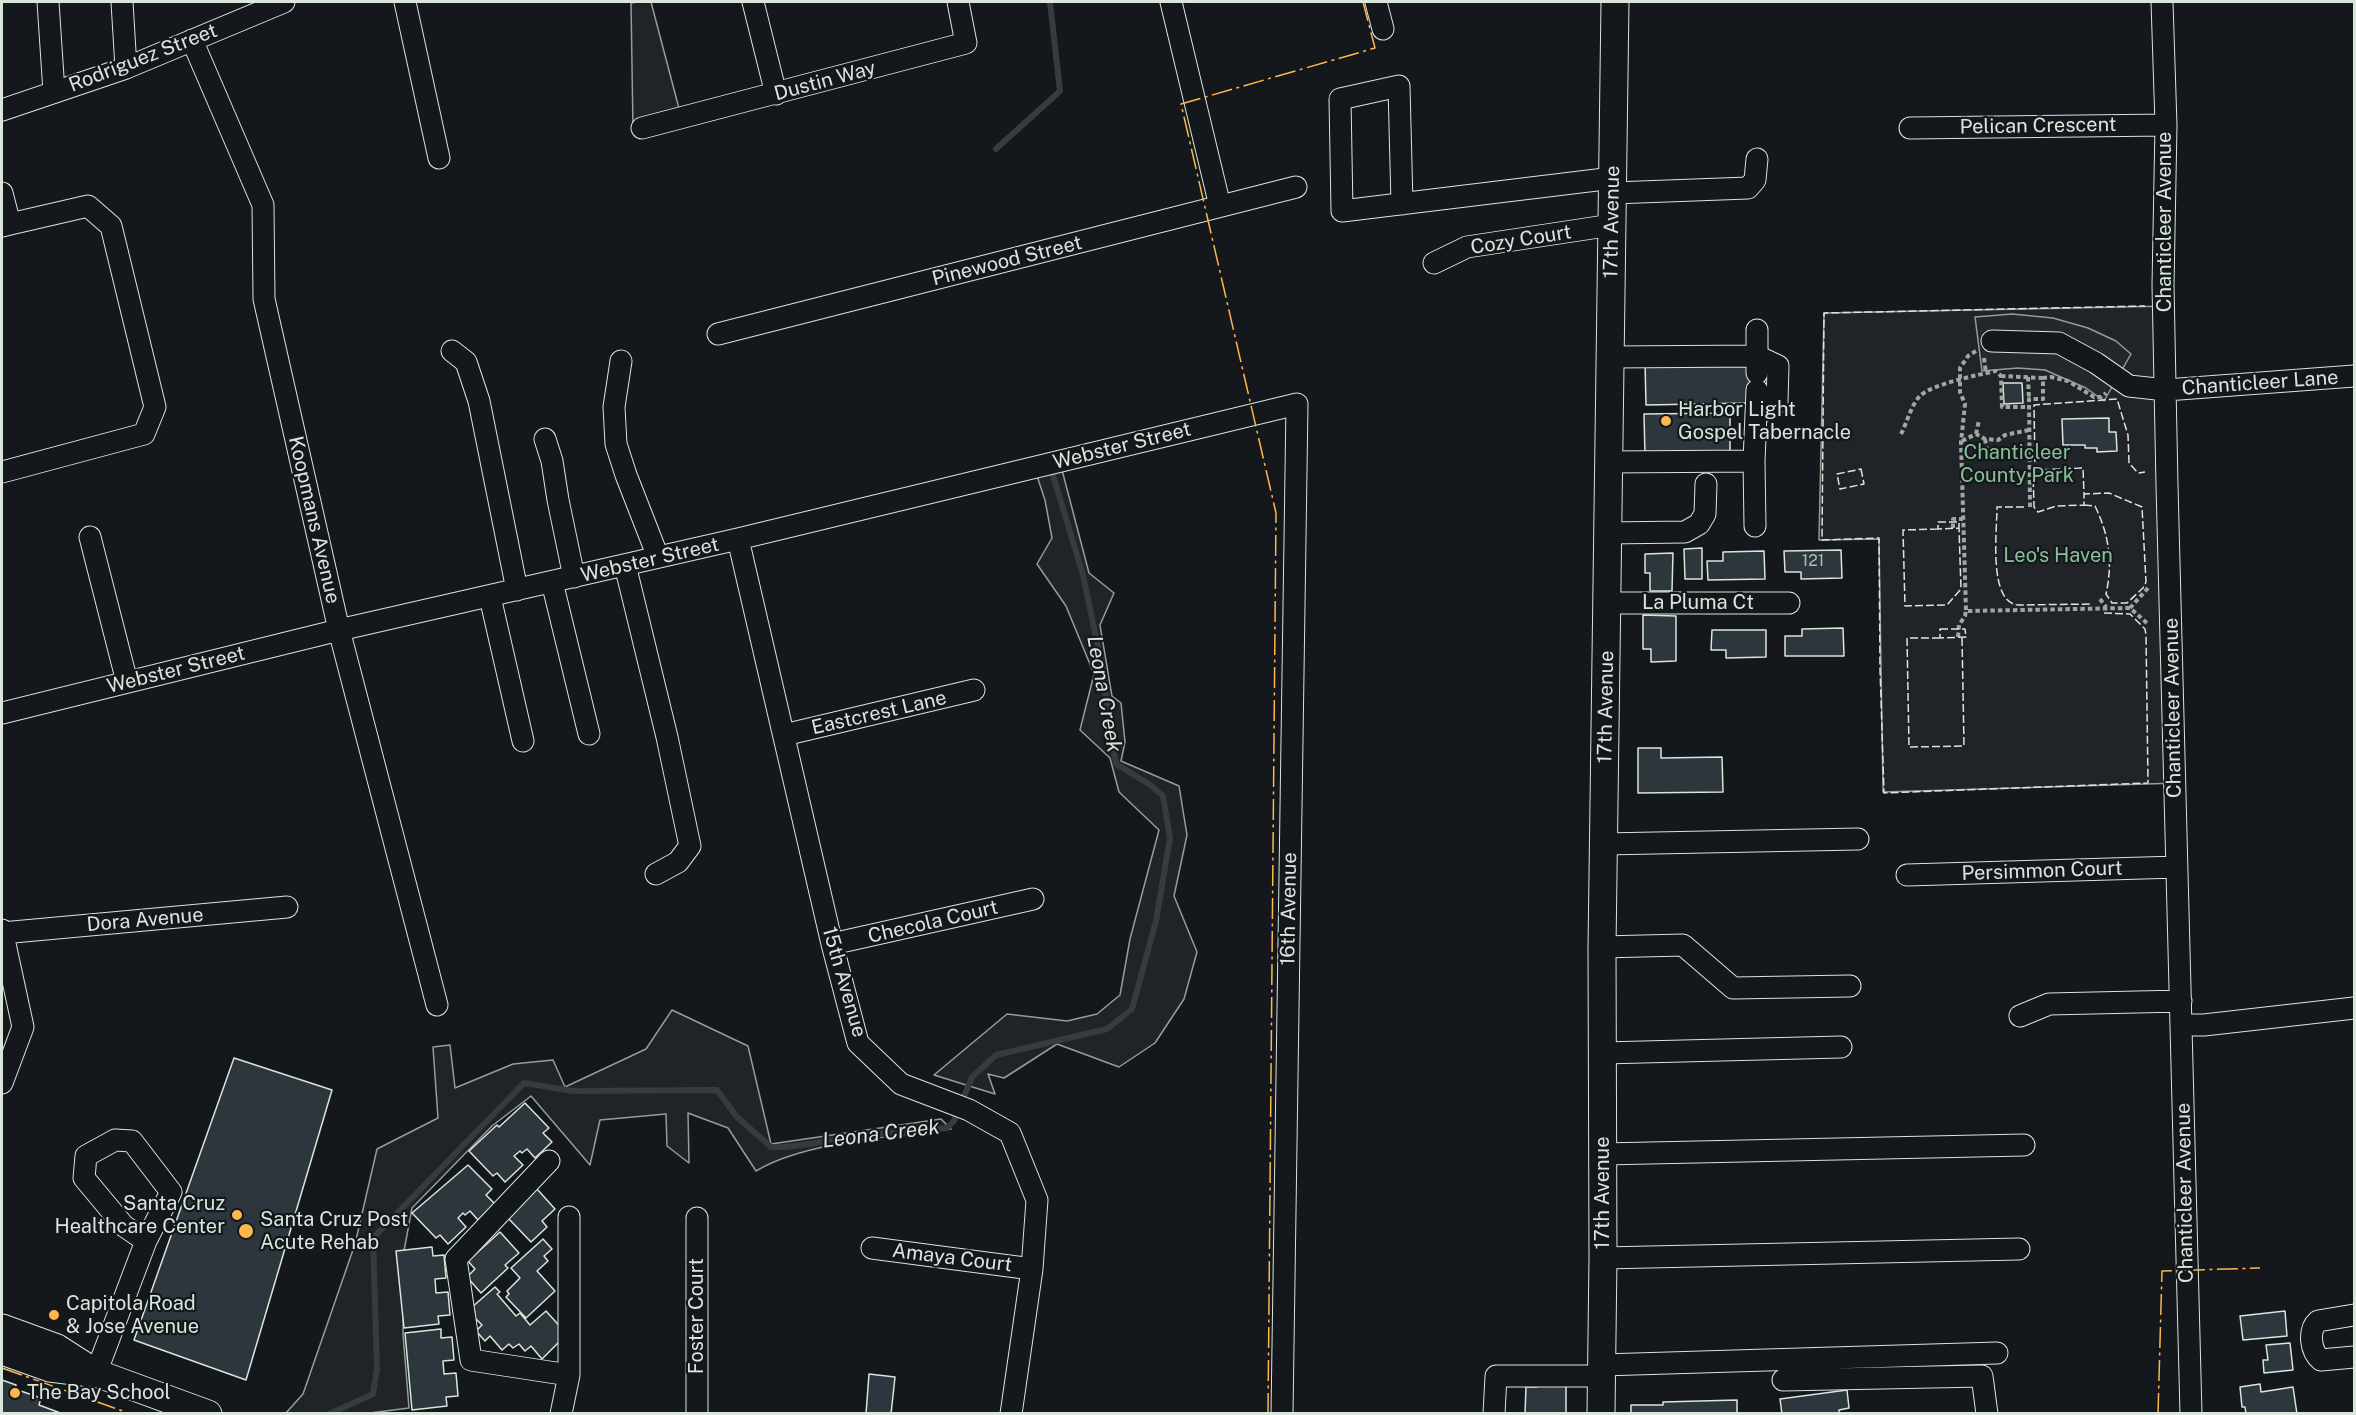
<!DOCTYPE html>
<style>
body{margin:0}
#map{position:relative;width:2356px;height:1415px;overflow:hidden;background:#14181c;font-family:"Public Sans",sans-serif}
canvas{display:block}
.frame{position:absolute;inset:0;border:3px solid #d8e6dc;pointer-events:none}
</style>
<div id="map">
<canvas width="2356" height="1415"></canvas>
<div class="frame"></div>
</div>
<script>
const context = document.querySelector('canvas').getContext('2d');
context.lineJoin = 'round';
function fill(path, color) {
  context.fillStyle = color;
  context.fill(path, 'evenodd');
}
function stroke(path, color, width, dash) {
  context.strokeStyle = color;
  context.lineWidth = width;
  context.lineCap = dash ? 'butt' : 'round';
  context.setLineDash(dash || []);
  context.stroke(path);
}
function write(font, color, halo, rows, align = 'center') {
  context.font = font + ' "Public Sans",sans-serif';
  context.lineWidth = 4.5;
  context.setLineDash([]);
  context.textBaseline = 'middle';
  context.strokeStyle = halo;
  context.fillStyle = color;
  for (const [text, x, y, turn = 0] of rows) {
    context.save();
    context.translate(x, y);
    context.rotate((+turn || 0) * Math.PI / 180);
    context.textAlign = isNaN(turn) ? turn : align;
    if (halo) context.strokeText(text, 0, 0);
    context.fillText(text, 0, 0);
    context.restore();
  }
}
const green = new Path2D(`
 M637 2H651L681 116 633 129 631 3Z
 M2170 306 2179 783 1883 792 1879 539 1819 540 1824 313Z
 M1062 470 1089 573 1114 593 1100 625 1112 696 1121 703 1125 742 1121 761 1179 786 1187 835 1174 896 1197 952 1184 999 1155 1043 1119 1067 1057 1044 1004 1078 988 1074 995 1094 934 1075 1007 1014 1067 1021 1097 1014 1120 995 1130 939 1159 830 1119 792 1110 758 1080 730 1094 674 1066 606 1037 564 1052 538 1045 500 1037 476Z
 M672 1010 748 1046 771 1144 941 1119 951 1129C895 1136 803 1142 756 1171L728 1128 688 1113 689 1163 667 1146 666 1114 600 1120 590 1165 531 1096 492 1126 412 1208 404 1251 403 1334 409 1408 362 1414H285L303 1394 355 1244 377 1149 438 1118 433 1047 450 1045 455 1088 513 1064 553 1060 565 1087 646 1049Z`);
const parking = new Path2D(`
 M2012 314 2053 318 2088 328 2116 341 2131 354 2104 401 2086 388 2045 370 2018 368 1982 371 1975 317Z`);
const stream = new Path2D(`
 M996 149 1060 91 1050 2
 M329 1414 373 1394 377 1369 373 1238 524 1083 573 1091 717 1090 737 1117 771 1147H786L889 1133 947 1128 954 1121 972 1077 996 1055 1107 1029 1132 1009 1156 921 1170 838 1163 796 1149 784 1116 764 1101 662 1083 575 1052 472`);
const building = new Path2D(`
 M1748 360 1764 373V390L1749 403 1646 405 1645 362Z
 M2003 383H2022L2023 403 2004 404Z
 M1730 413V454L1645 455 1644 414Z
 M2109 418V432H2116L2117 451 2097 452V448H2085V445H2063L2062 419Z
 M1702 548V579H1685L1684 549Z
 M1841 550 1842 578 1801 579V572H1785L1784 551Z
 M1764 551 1765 579 1708 580 1707 561H1723V552Z
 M1673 553 1672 591H1650V573H1645V554Z
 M1643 615 1676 616V661L1651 662V649H1643Z
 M1843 628 1844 656H1785V636H1802V629Z
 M1712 630H1766V657L1726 658V650H1711Z
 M1638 748H1661V758L1722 757 1723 792 1638 793Z
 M234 1058 332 1090 246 1380 134 1340Z
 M525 1103 549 1128 543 1133 552 1142 535 1158 527 1149 522 1153 520 1151 514 1156 523 1165 505 1182 497 1173 493 1176 469 1151 497 1125 499 1127Z
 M468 1165 492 1189 486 1195 495 1204 478 1220 470 1211 465 1215 463 1213 458 1218 466 1227 448 1244 440 1235 436 1238 412 1213Z
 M537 1189 555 1209 542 1221 547 1227 531 1242 508 1218Z
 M500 1232 519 1253 505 1265 508 1268 481 1293 467 1277 475 1269 468 1261Z
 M543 1239 552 1249 544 1256 548 1261 537 1271 555 1291 526 1318 506 1297 509 1294 507 1291 520 1278 511 1268Z
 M432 1247 433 1256 444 1255 446 1278 435 1279 436 1293 448 1292 450 1315 438 1316 439 1324 404 1328 396 1251Z
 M495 1287 500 1292 497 1294 516 1316 520 1313 530 1325 546 1311 565 1332 564 1337 542 1359 531 1346 525 1351 519 1344 513 1348 509 1344 502 1350 490 1336 485 1341 476 1331 482 1325 472 1315 475 1312 471 1308Z
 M2285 1311 2287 1336 2243 1340 2240 1316Z
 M441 1329V1338L452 1337 454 1360 443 1361 444 1374 456 1373 458 1396 446 1397 447 1406 412 1410 405 1333Z
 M2290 1343 2293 1370 2264 1373 2263 1360H2268L2266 1345Z
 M869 1374 895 1377 891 1414H866Z
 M2 1380 16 1385 15 1389 41 1398 39 1405 63 1414H2Z
 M1537 1380H1566V1414H1525L1526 1387H1537Z
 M2260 1384 2261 1392 2293 1387 2297 1414H2246L2245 1407H2242L2240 1387Z
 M1847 1390 1849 1408 1839 1410V1414H1782L1780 1399Z
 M1737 1400V1414H1631V1405H1663V1402Z`);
const path = new Path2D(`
 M1976 351 1968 356 1960 368V392L1965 404 1961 442 1966 611 2130 608
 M1984 358 1986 373
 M2001 376 2043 378
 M2028 377 2029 399
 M1901 434C1907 423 1911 405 1920 396 1932 384 1978 375 1996 371L2001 376 2002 407H2029
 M1976 434 1979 420
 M1985 439 1987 450
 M1962 441 1976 434 1985 439 1998 440 2005 435 2029 430
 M2030 507 2029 399H2043V378L2051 377 2068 381 2094 397H2101L2106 393
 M1953 528V519H1963
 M2148 588 2130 608 2149 625
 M2100 599 2106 607
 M1958 637 1959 625 1965 616 1966 611`);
const minor = new Path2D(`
 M48 2 54 92
 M122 2 126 68
 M405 2 439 158
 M753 2 776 94
 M1171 2 1220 206
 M1376 2 1383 29
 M2162 2 2166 125 2163 285 2167 485 2191 1414
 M192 40 263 205 264 299 339 630 437 1005
 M2 110 126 68 284 2
 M642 128 966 43 958 2
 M1910 128 2166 125
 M2 193 10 224 2 226
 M1613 193 1748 188 1755 180 1757 159
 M1402 204 1399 86 1340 99 1342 211 1613 178
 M1434 263 1467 247 1612 225
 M1757 330V373
 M718 334 1296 187
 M1992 341 2059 343 2096 363 2129 386 2166 390 2354 376
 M452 351 466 362 479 401 517 590
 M1611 357 1757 356 1778 366 1777 403 1756 415
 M621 361 614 407 616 444 626 475 658 557
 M545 439 552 461 558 500 574 577
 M1754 461 1757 390
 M1609 462 1754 461 1755 526
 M2 472 144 434 155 407 111 226 88 206 10 224
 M1608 533 1685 532 1699 524 1705 514 1706 484
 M90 537 127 682
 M738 539 832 944 858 1043 901 1084 969 1110 1010 1133 1037 1200 1032 1269 1011 1414
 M625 565 667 737 690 846 678 862 656 874
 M552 582 589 734
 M490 597 523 741
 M1607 603H1789
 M2 713 339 630 738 539 1297 404 1282 1414
 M784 735 974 690
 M1604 844 1858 839
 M1907 875 2177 867
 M2 930 23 1027 2 1083
 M2 933 287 907
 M832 944 1033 899
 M1602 947 1683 945 1733 988 1850 986
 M2020 1016 2049 1004 2181 1001
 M2182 1025H2204L2354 1008
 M1603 1053 1841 1047
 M1603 1154 2024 1145
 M549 1161 456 1259 471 1360 569 1375
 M872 1248 1032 1269
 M1603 1258 2019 1249
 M2354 1315 2318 1321C2308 1330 2310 1351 2321 1360L2354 1357
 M1602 1365 1997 1353
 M96 1373 146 1241 171 1192 132 1141 115 1140 86 1156 84 1178 124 1226 146 1241
 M1783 1380 1982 1376 1987 1414
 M561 1414 569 1375V1217
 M697 1414V1218
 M1494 1414 1496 1376H1602`);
const major = new Path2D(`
 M2 1328 57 1348 96 1373 208 1414
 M2 1351 50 1368 90 1373
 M1601 1414 1603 1258 1602 947 1615 2`);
const fence = new Path2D(`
 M1861 469 1864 484 1840 489 1837 474Z
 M2035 470H2033L2034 507 2038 512 2056 506 2084 505V494
 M2084 505 2095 506C2109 535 2113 562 2106 594L2112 603H2127L2143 588 2146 582 2142 507 2109 493 2084 494 2083 468 2035 470 2034 405 2117 399 2128 435 2129 463 2138 473 2145 472
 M2024 507H1997C1997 531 1988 602 2018 605L2092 604
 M1938 522H1959V528L1938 529Z
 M1938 529 1903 530 1905 606 1947 605 1961 589 1959 528
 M2104 613 2130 614 2145 629 2146 635 2148 783 1884 793 1880 668 1879 538 1822 540 1824 313 2145 306
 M1940 629H1965L1966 637 1940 638Z
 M1940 638H1907L1909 747 1964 746 1962 637`);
const power = new Path2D(`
 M2 1368 131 1414
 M1268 1414 1276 513 1181 104 1375 48 1363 2
 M2158 1414 2162 1271 2260 1268`);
const markers = [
 [1666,421,6,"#ffb74d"],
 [237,1215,6,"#ffb74d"],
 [246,1231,8,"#ffb74d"],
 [54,1315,6,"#ffb74d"],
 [15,1393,6,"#ffb74d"]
];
const numberNames = [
 ["121",1813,561]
];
const streetNames = [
 ["Rodriguez Street",143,58,-21],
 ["Dustin Way",825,81,-15],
 ["Pelican Crescent",2038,126,-1],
 ["17th Avenue",1612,222,-89],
 ["Chanticleer Avenue",2165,222,-90],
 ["Cozy Court",1521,240,-9],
 ["Pinewood Street",1007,261,-14],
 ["Chanticleer Lane",2260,383,-4],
 ["Webster Street",1122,446,-14],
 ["Koopmans Avenue",314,520,77],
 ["Webster Street",650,560,-13],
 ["La Pluma Ct",1698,603],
 ["Webster Street",176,670,-14],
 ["17th Avenue",1606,707,-89],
 ["Chanticleer Avenue",2173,708,-91],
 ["Eastcrest Lane",879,713,-13],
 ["Persimmon Court",2042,871,-2],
 ["16th Avenue",1289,909,-89],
 ["Dora Avenue",145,920,-5],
 ["Checola Court",933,922,-13],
 ["15th Avenue",844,982,74],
 ["17th Avenue",1603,1193,-90],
 ["Chanticleer Avenue",2185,1193,-91],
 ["Amaya Court",952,1258,7],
 ["Foster Court",697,1316,-90]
];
const poiNames = [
 ["Harbor Light",1678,410],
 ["Gospel Tabernacle",1678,433],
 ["Santa Cruz",225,1204,"right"],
 ["Healthcare Center",225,1227,"right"],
 ["Santa Cruz Post",260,1220],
 ["Acute Rehab",260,1243],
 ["Capitola Road",66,1304],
 ["& Jose Avenue",66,1327],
 ["The Bay School",27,1393]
];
const parkNames = [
 ["Chanticleer",2017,453],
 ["County Park",2017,476],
 ["Leo's Haven",2058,556]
];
const waterNames = [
 ["Leona Creek",1104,694,80],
 ["Leona Creek",881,1134,-7]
];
fill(green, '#202428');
stroke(green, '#939e99', 1.5);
fill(parking, '#24282b');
stroke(parking, '#939e99', 1.5);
stroke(stream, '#363b3e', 6);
fill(building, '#2c363c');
stroke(building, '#d8e6dc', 1.5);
stroke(minor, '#d8e6dc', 23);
stroke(major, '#d8e6dc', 29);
stroke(path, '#9da8a2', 4, [4.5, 3]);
stroke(minor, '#14181c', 21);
stroke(major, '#14181c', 27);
stroke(fence, '#d8e6dc', 1.5, [8, 3]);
stroke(power, '#ffb74d', 1.5, [21, 4.5, 3, 4.5]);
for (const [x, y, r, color] of markers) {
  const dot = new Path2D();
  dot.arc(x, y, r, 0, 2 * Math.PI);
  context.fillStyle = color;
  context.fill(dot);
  stroke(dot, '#14181c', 2);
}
write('16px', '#adbab4', null, numberNames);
write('20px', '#d8e6dc', '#14181c', streetNames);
write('20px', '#d8e6dc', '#14181c', poiNames, 'left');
write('20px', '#8ac095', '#14181c', parkNames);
write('italic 21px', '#d8e6dc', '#14181c', waterNames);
</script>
